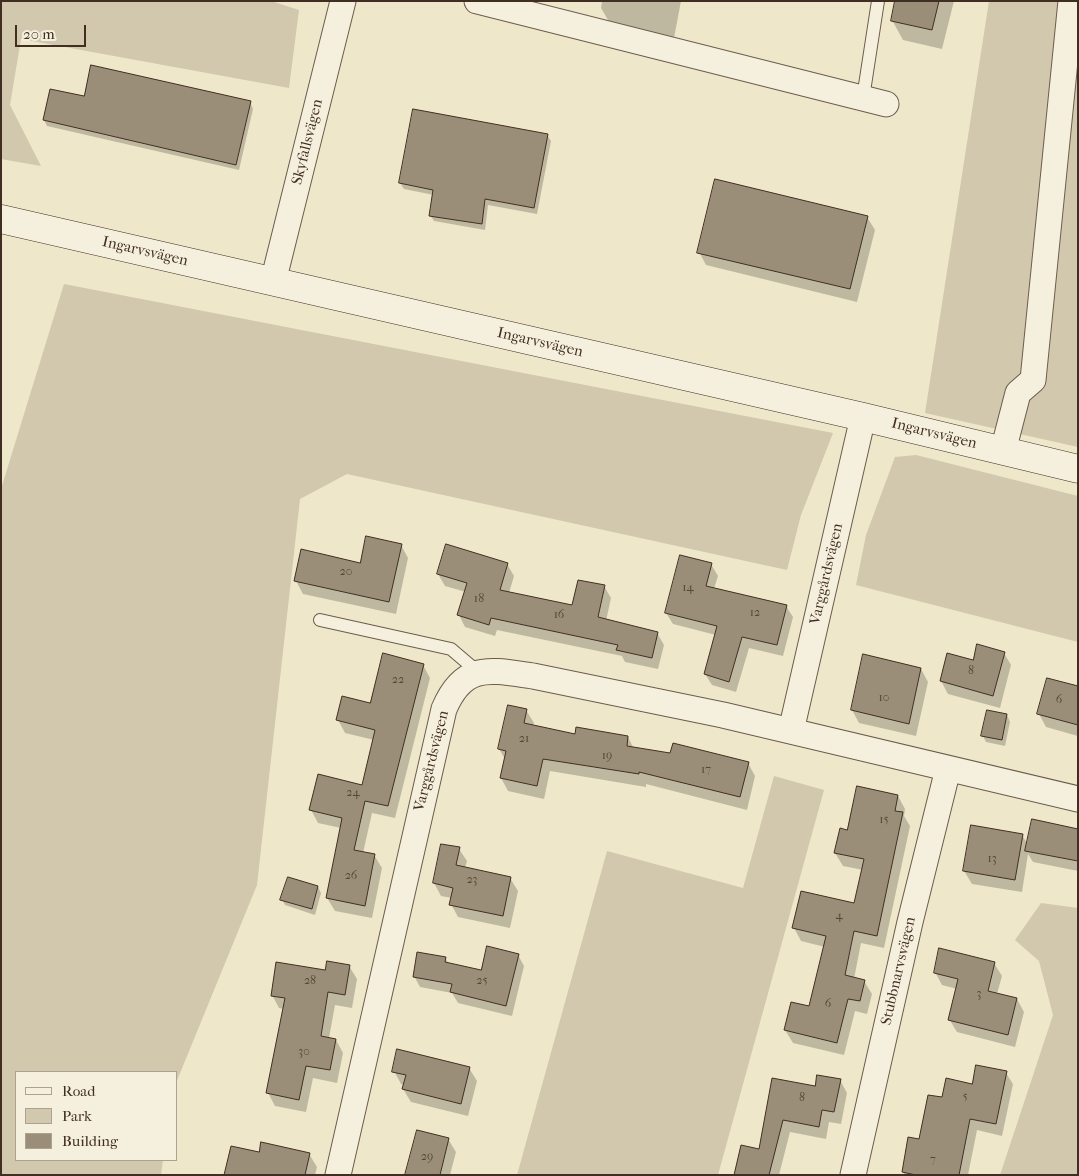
<!DOCTYPE html>
<meta charset="utf-8">
<style>
body{margin:0}
#map{position:relative;width:1079px;height:1176px;overflow:hidden;background:#efe7ca;font-family:"IM FELL French Canon",serif}
canvas{display:block}
.frame{position:absolute;inset:0;border:2px solid #412e22;pointer-events:none}
.legend{position:absolute;left:15px;top:1071px;width:162px;height:90px;box-sizing:border-box;background:#f5efdd;border:1px solid #ada292;margin:0;padding:6px 9px;list-style:none;font-size:15px;color:#412e22}
.legend li{display:flex;align-items:center;gap:10px;height:25px}
.legend b{width:25px;border:1px solid #ada292}
.scale{position:absolute;left:15px;top:25px;width:71px;height:22px;box-sizing:border-box;border:2px solid #412e22;border-top:0;padding-left:6px;font-size:15px;line-height:18px;white-space:nowrap;color:#412e22;-webkit-text-stroke:4px #f5efdd;paint-order:stroke}
</style>
<div id="map">
<canvas width="1079" height="1176"></canvas>
<div class="frame"></div>
<ul class="legend">
<li><b style="height:6px;background:#f5efdd"></b>Road</li>
<li><b style="height:14px;background:#d1c8ad"></b>Park</li>
<li><b style="height:14px;background:#9b8e79"></b>Building</li>
</ul>
<div class="scale">20 m</div>
</div>
<script>
const context = document.querySelector('canvas').getContext('2d');
context.lineJoin = 'round';
function fill(path, color) {
  context.fillStyle = color;
  context.fill(path, 'evenodd');
}
function stroke(path, color, width, dash) {
  context.strokeStyle = color;
  context.lineWidth = width;
  context.lineCap = dash ? 'butt' : 'round';
  context.setLineDash(dash || []);
  context.stroke(path);
}
function write(font, color, halo, rows, align = 'center') {
  context.font = font + ' "IM FELL French Canon",serif';
  context.lineWidth = 5;
  context.setLineDash([]);
  context.textBaseline = 'middle';
  context.strokeStyle = halo;
  context.fillStyle = color;
  for (const [text, x, y, turn = 0] of rows) {
    context.save();
    context.translate(x, y);
    context.rotate((+turn || 0) * Math.PI / 180);
    context.textAlign = isNaN(turn) ? turn : align;
    if (halo) context.strokeText(text, 0, 0);
    context.fillText(text, 0, 0);
    context.restore();
  }
}
const green = new Path2D(`
 M1 1H271L299 10 289 88 21 39 10 105 41 166 1 159Z
 M989 1H1078V447L925 413Z
 M64 284 833 433 801 515 787 570 347 474 300 499 257 885 176 1083V1072H16V1160H163L161 1175H1V489Z
 M916 455 1078 496V642L856 585 866 535 895 457Z
 M774 776 824 790 718 1175H517L607 851 743 888Z
 M1041 903 1078 908V1175H1000L1053 1015 1039 961 1015 940Z`);
const shadow = new Path2D(`
 M602 1H681L674 38 612 27 601 8Z
 M897 1H954L942 49 903 40 892 20Z
 M85 98 250 102 253 109 239 170 47 126 44 120Z
 M547 135 551 141 537 214 488 205 485 230 434 221 430 215 434 195 404 189 400 183Z
 M867 217 875 230 857 302 706 265 699 252Z
 M401 545 408 558 396 614 303 594 296 581 361 564Z
 M507 564 514 576 509 593 573 607 604 586 611 598 606 621 657 633 664 645 658 669 625 662 622 656 497 630 495 636 465 627 459 615 466 592 445 586 438 574Z
 M711 564 718 576 714 589 786 606 793 617 783 656 749 648 736 692 712 685 705 674 716 635 673 624 666 613Z
 M1004 653 1011 665 1000 708 948 694 941 681 974 661Z
 M423 665 430 678 395 818 372 813 363 853 374 855 382 868 372 918 335 911 327 898 341 828 318 823 311 810 363 787 374 740 345 733 338 720 371 705Z
 M921 669 928 682 916 736 859 723 852 710Z
 M1078 688V736L1046 727 1039 714Z
 M526 710 534 723 533 726 576 735 628 737 634 749 748 763 755 776 747 810 646 784V787L550 771 544 799 508 791 501 778 505 759 499 749Z
 M1007 715 1010 722 1005 746 986 742 983 736Z
 M898 796 905 809 904 816 910 826 884 948 861 943 854 979 864 981 872 994 867 1014 855 1011 844 1055 793 1043 785 1030 810 1008 825 947 801 941 794 928 855 905 863 870 843 866 835 853 848 831Z
 M1078 830V871L1033 862 1028 854 1022 892 972 884 964 871 1022 835 1028 845Z
 M459 849 467 861 465 868 510 878 518 891 510 928 458 917 451 904 452 898 441 896 434 883Z
 M318 887 321 893 315 915 285 905 282 899Z
 M518 955 524 966 512 1016 458 1003 452 993 420 987 414 976 445 958 449 964 482 972Z
 M994 963 1002 976 997 994 1017 999 1024 1012 1015 1047 957 1032 949 1019 957 989 942 985 935 972Z
 M349 966 357 979 352 1008 335 1005 329 1038 336 1040 343 1053 337 1083 313 1078 306 1112 275 1106 268 1093 284 1009 279 1008 272 995 326 972Z
 M469 1068 477 1081 468 1116 411 1102 403 1089 404 1085 401 1084 394 1071Z
 M1006 1073 1013 1084 1002 1136 977 1130 968 1175H905L903 1172 943 1099Z
 M773 1080 816 1088 840 1080 847 1093 841 1124 829 1122 826 1139 790 1132 779 1175H735L760 1151Z
 M448 1139 456 1152 450 1175H406Z
 M260 1154H309L317 1167 315 1175H226Z`);
const building = new Path2D(`
 M895 1H939L932 30 891 21Z
 M91 65 251 101 236 165 43 120 50 89 84 96Z
 M413 109 548 134 534 208 485 199 482 224 429 216 433 190 399 183Z
 M715 179 868 216 850 289 697 253Z
 M366 536 402 544 389 602 294 581 301 549 360 563Z
 M446 544 508 563 500 590 572 605 578 580 605 585 598 617 658 632 652 658 616 650 618 645 491 618 489 625 457 615 467 583 437 574Z
 M680 555 712 563 706 586 787 605 777 645 742 637 729 682 704 674 717 626 665 613Z
 M977 644 1005 652 993 696 940 681 947 653 973 660Z
 M383 653 424 664 388 806 365 801 354 850 375 854 365 906 326 898 342 818 309 810 318 774 362 785 375 730 336 720 342 696 370 703Z
 M863 654 921 668 909 724 851 710Z
 M1047 678 1078 686V725L1037 714Z
 M508 705 527 709 524 723 575 734 576 727 628 736 627 746 670 753 673 743 749 762 740 797 639 772V774L543 759 537 786 500 778 506 751 498 749Z
 M987 710 1007 714 1002 740 981 736Z
 M857 786 898 795 895 811 903 812 877 936 854 931 845 975 865 980 860 1001 848 999 837 1043 784 1030 791 1002 809 1006 826 936 792 928 801 891 854 903 864 859 834 853 840 828 847 830Z
 M1032 819 1078 829V861L1025 851Z
 M971 825 1023 834 1015 880 963 871Z
 M441 844 460 847 456 865 511 877 503 916 449 905 453 888 433 883Z
 M288 877 318 886 312 909 280 900Z
 M487 946 519 954 506 1006 450 992 452 984 413 977 417 952 446 957 445 962 481 970Z
 M939 948 995 962 988 991 1017 998 1008 1035 948 1020 958 979 934 973Z
 M327 961 350 965 345 995 328 992 321 1036 336 1039 330 1070 306 1066 299 1100 266 1093 285 998 271 996 276 962 325 970Z
 M397 1049 470 1067 461 1104 402 1089 406 1075 392 1072Z
 M976 1065 1007 1071 996 1124 970 1119 959 1175H916L902 1172 908 1137 919 1139 928 1095 942 1097 946 1078 972 1084Z
 M817 1075 841 1079 834 1112 822 1110 819 1127 783 1120 769 1175H734L741 1145 759 1149 772 1078 815 1086Z
 M417 1130 449 1138 440 1175H405Z
 M261 1142 310 1153 305 1175H224L231 1146 259 1152Z`);
const lane = new Path2D(`
 M863 98 878 1
 M320 620 451 649 478 672`);
const street = new Path2D(`
 M477 1 886 104
 M273 282 343 1
 M1003 451 1018 393 1033 380 1071 1
 M791 731 863 417
 M338 1175 444 709C464 662 490 670 533 676L723 715 1078 799
 M853 1175 910 922 948 769`);
const secondary = new Path2D(`
 M1 219 863 417 1078 469`);
const numberNames = [
 ["20",346,572],
 ["14",688,588],
 ["18",479,599],
 ["12",755,613],
 ["16",559,615],
 ["8",971,671],
 ["22",398,680],
 ["10",884,698],
 ["6",1059,700],
 ["21",524,739],
 ["19",607,756],
 ["17",706,770],
 ["24",353,793],
 ["15",884,820],
 ["13",992,859],
 ["26",351,876],
 ["23",472,880],
 ["4",839,916],
 ["28",310,981],
 ["25",482,981],
 ["3",979,994],
 ["6",828,1004],
 ["30",304,1052],
 ["5",965,1097],
 ["8",802,1098],
 ["29",427,1157],
 ["7",933,1160]
];
const streetNames = [
 ["Skyfallsvägen",308,142,-76],
 ["Ingarvsvägen",145,252,13],
 ["Ingarvsvägen",540,343,13],
 ["Ingarvsvägen",934,434,14],
 ["Varggårdsvägen",827,574,-77],
 ["Varggårdsvägen",432,761,-76],
 ["Stubbnarvsvägen",899,971,-77]
];
fill(green, '#d1c8ad');
fill(shadow, '#0003');
fill(building, '#9b8e79');
stroke(building, '#412e22', 1);
stroke(lane, '#6c5c4c', 14);
stroke(street, '#6c5c4c', 27);
stroke(secondary, '#412e22', 29);
stroke(lane, '#f5efdd', 12);
stroke(street, '#f5efdd', 25);
stroke(secondary, '#f5efdd', 28);
write('12px', '#584638', null, numberNames);
write('15px', '#412e22', '#f5efdd', streetNames);
</script>
